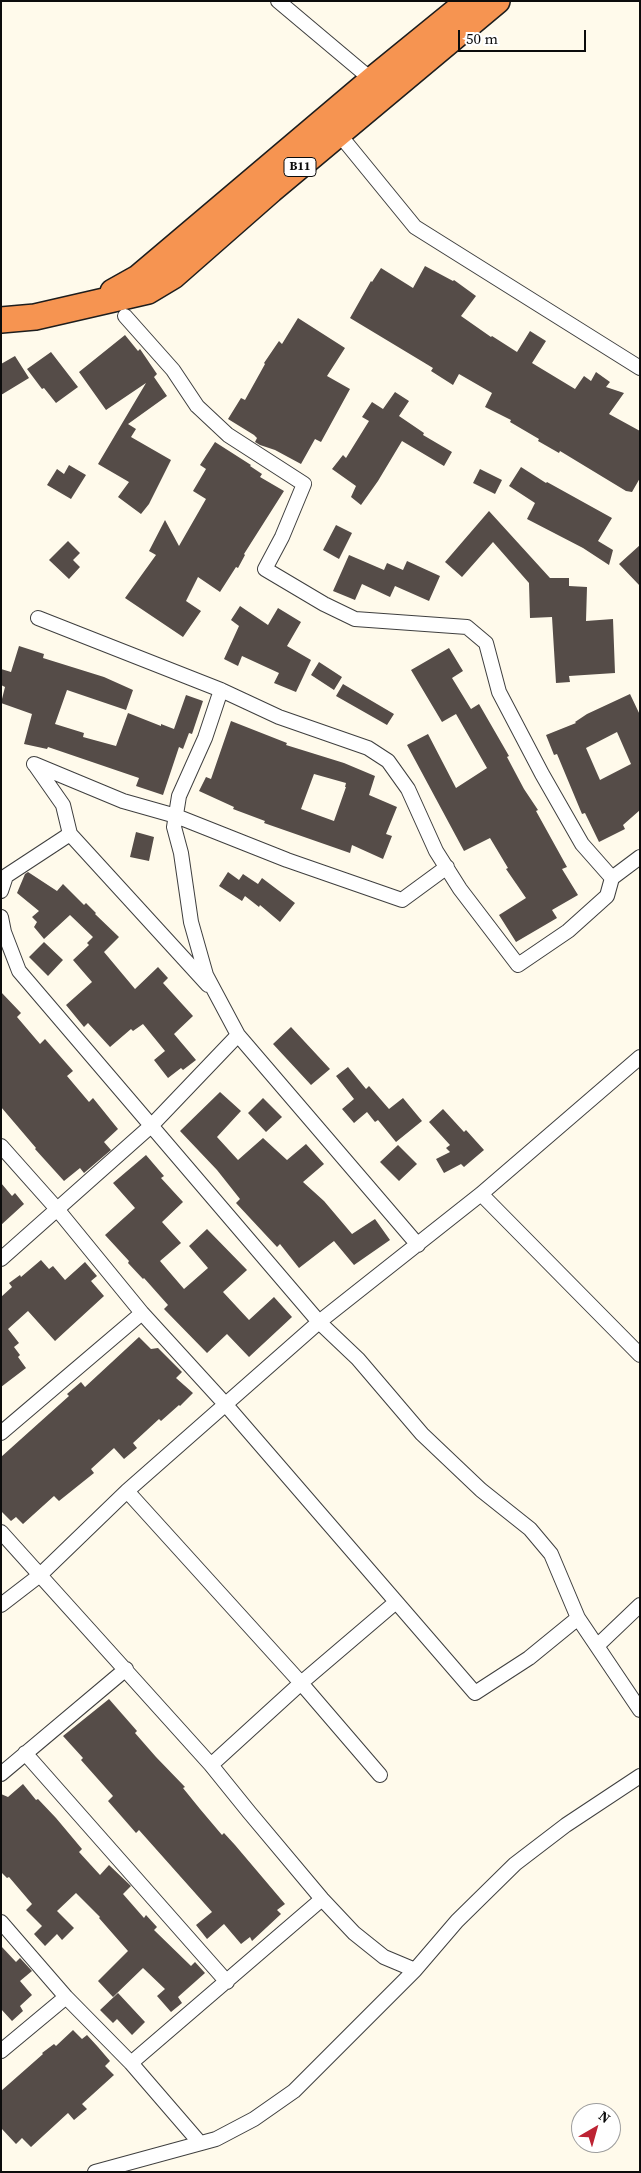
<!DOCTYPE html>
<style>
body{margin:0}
#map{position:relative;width:641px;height:2173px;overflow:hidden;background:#fffaeb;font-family:"Source Serif 4",serif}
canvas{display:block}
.frame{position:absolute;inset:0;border:2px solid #0c0c0c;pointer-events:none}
.north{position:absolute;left:571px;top:2103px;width:50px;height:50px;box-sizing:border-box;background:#fff;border:1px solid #9e9e9e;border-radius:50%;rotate:38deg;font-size:14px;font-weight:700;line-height:20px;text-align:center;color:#0c0c0c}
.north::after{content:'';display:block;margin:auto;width:18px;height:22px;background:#bd2333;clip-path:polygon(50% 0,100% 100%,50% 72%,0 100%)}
.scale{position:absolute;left:458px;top:30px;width:128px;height:22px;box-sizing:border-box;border:2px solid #0c0c0c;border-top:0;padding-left:6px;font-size:15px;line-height:18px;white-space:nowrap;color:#0c0c0c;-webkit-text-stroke:4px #fff;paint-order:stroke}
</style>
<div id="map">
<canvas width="641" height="2173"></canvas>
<div class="frame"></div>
<div class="north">N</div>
<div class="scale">50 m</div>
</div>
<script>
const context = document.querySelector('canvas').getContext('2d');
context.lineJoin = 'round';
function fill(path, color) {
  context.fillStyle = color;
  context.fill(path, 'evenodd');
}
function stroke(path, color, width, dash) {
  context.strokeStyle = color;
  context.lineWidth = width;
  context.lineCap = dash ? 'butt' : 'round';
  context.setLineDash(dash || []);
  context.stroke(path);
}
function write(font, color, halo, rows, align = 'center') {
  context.font = font + ' "Source Serif 4",serif';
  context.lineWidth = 5;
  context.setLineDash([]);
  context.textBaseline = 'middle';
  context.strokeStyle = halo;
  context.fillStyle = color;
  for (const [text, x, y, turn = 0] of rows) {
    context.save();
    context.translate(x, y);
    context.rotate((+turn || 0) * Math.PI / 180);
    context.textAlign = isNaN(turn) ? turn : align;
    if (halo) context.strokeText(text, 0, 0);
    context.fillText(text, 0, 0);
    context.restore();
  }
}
const building = new Path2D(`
 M425 266 453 281 454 280 476 296 461 316 491 337 492 336 517 352 530 331 546 341 532 363 575 389 584 376 591 381 596 372 610 382 606 387 624 393 609 414 640 431V478L632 492 626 491 560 451 559 453 538 441 539 439 510 422 511 420 485 407 492 393 459 374 453 385 431 371 433 368 350 318 371 281 372 282 381 268 413 288Z
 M298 318 345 348 327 376 350 389 321 442 315 439 301 464 275 450 260 445 255 442 257 438 254 435 228 419 241 398 245 400 265 364 264 363 279 341 282 344Z
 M125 335 138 351 140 349 157 374 154 377 167 396 128 424 136 429 131 437 171 460 149 504 141 514 118 497 129 482 98 464 146 383 106 410 79 372Z
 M51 352 78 387 56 403 44 388 42 389 27 369Z
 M15 356 29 378 1 395V364Z
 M395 392 409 401 399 416 424 433 423 435 452 452 444 466 402 441 378 481 361 505 351 497 356 486 332 469 343 455 346 458 369 421 362 417 372 402 383 409Z
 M215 442 251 465 250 466 262 474 260 477 284 491 244 554 245 555 238 568 236 567 220 592 198 577 186 601 201 611 183 637 125 598 156 555 149 551 165 520 179 546 206 499 193 491 206 469 200 465Z
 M69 465 86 475 71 499 47 485 57 469 64 474Z
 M521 467 546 483 547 482 612 518 598 541 613 550 609 565 583 548 527 519 535 503 509 486Z
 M480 469 502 480 495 494 473 483Z
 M489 511 550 578H569V586L587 587 586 621 613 619 615 673 569 676 570 682 556 683 552 617 530 618 529 583 493 542 462 577 445 562Z
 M336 525 352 533 339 559 323 550Z
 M68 541 80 553 73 560 80 567 69 579 49 560Z
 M640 545V586L619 564Z
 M349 555 384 570 387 563 403 570 407 561 440 576 429 601 395 586 390 597 362 584 355 600 333 591Z
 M240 606 268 625 278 608 301 622 287 646 311 660 296 692 274 683 279 673 242 656 238 666 224 659 239 626 231 620Z
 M19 646 44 654 43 658 104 677 133 690 126 710 67 690 55 724 84 733 83 737 116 746 128 713 161 726V724L174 729 186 695 203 701 192 734 189 733 183 749 179 747 163 795 136 786 139 778 48 747 47 749 24 744 32 714 1 703 5 687 1 685V669L11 672Z
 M449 648 463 671 452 678 471 709 479 704 509 756 507 757 524 789 538 810 536 811 567 867 562 869 578 895 552 910 557 918 516 942 499 915 526 898 506 869 508 868 490 838 464 851 407 745 428 734 456 788 487 768 456 714 442 722 411 670Z
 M319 662 342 677 334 690 311 675Z
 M343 684 394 714 387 725 336 696Z
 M630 694 640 715V810L623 825 625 829 599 842 585 813 582 814 557 754 554 755 546 735 576 723 575 722 587 714ZM617 732 631 764 600 780 586 748Z
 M231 721 287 743 286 745 344 763 375 776 369 795 397 807 386 834 392 836 383 859 352 845 350 853 264 823 265 821 233 809 234 807 199 791 206 777 211 779ZM314 774 346 783 345 787H346L334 821 301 809Z
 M136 832 154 837 149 861 130 857Z
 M28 872 57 891 63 884 84 905 86 903 96 913 95 914 119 937 104 952 135 989 158 967 168 978 163 983 193 1016 174 1034 196 1060 183 1070 181 1068 168 1078 154 1060 165 1051 143 1024 133 1031 131 1029 110 1047 88 1023 84 1027 66 1005 92 982 73 960 89 945 87 943 93 937 70 915 44 939 34 927 37 922 32 917 39 911 17 893 25 874Z
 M228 872 239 880 243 874 258 884 262 878 295 903 280 922 260 905 259 907 245 896 242 901 219 886Z
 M44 942 63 960 48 976 29 957Z
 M1 992 21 1013 17 1017 40 1044 45 1039 73 1071 67 1076 89 1102 93 1098 118 1129 104 1142 111 1150 84 1173 80 1168 64 1181 35 1149 36 1148 1 1107Z
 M291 1027 330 1069 311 1085 273 1044Z
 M348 1067 366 1089 369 1086 389 1109 403 1098 422 1121 396 1142 378 1120 375 1122 367 1112 354 1123 342 1109 354 1099 336 1076Z
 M220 1092 241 1111 217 1137 238 1160 263 1138 287 1160 306 1144 324 1164 303 1182 324 1201 352 1234 375 1219 390 1240 354 1265 334 1241 299 1268 280 1244 277 1247 236 1203 240 1199 217 1170 180 1131Z
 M263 1098 282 1117 266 1132 248 1113Z
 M443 1109 464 1132 466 1130 484 1150 464 1167 461 1164 444 1173 436 1159 450 1152 446 1148 450 1145 429 1122Z
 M398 1145 417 1164 399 1181 380 1162Z
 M146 1155 164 1176 161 1178 183 1202 162 1222 181 1243 160 1261 184 1289 208 1268 189 1246 207 1229 247 1270 223 1292 249 1320 274 1297 292 1317 249 1357 227 1334 207 1353 164 1309 168 1305 144 1278 143 1279 128 1263 129 1261 105 1235 135 1208 113 1183Z
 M1 1183 12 1196 15 1193 24 1204 1 1225Z
 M41 1260 49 1269 53 1266 65 1280 85 1262 97 1276 91 1281 104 1296 55 1341 28 1311 8 1329 19 1343 14 1347 20 1355 18 1357 26 1368 1 1387V1297L12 1287 9 1283 20 1275 21 1277Z
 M139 1337 151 1349 158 1348 182 1372 176 1378 193 1393 180 1406 179 1405 161 1421 159 1419 133 1443 137 1448 124 1459 114 1448 91 1469 94 1473 59 1501 54 1496 23 1524 16 1517 11 1521 1 1511V1457L69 1396 67 1394 81 1382 85 1387Z
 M109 1699 137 1731 135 1733 156 1757 185 1787 183 1788 200 1809 222 1835 224 1833 235 1845 285 1904 277 1910 281 1914 252 1941 250 1937 241 1944 224 1924 207 1939 196 1925 212 1912 139 1830 136 1833 108 1801 113 1796 81 1760 83 1758 63 1736Z
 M23 1784 36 1800 38 1799 56 1818 82 1849 79 1852 100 1875 109 1865 131 1886 123 1894 144 1918 146 1915 157 1927 154 1930 191 1966 195 1962 205 1973 178 1997 182 2003 171 2012 157 1996 165 1989 143 1968 113 1997 98 1981 128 1951 99 1918 100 1917 76 1893 57 1911 74 1928 62 1940 57 1934 45 1946 34 1934 42 1926 26 1910 32 1904 9 1877 7 1878 1 1872V1794L8 1797Z
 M1 1946 16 1962 20 1958 32 1971 20 1981 32 1995 20 2006 23 2011 12 2021 1 2009Z
 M118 1993 145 2022 132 2035 117 2019 113 2023 100 2010Z
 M73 2030 82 2039 87 2035 98 2047 110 2061 105 2066 114 2075 82 2104 87 2109 74 2120 68 2113 31 2147 22 2138 16 2144 1 2128V2091L43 2054 42 2053 54 2044 56 2046Z`);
const street = new Path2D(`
 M278 1 372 80
 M339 134 415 227 640 368
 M38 618 221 690 279 717 368 748 388 761 408 789 436 851 460 889 518 965 568 931 607 896 612 878 582 844 542 774 499 692 486 643 467 627 355 619 324 604 265 569 282 537 304 484 228 435 197 406 173 370 125 316
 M221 690 205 738 179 796 174 827 181 853 191 922 206 975 238 1035 418 1245
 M34 764 123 801 176 816 287 860 402 900 447 867
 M35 765 63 805 70 834 208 985
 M612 878 640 857
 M1 891 6 876 70 834
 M1 917 4 932 19 971 319 1322 358 1359 422 1434 481 1490 530 1529 551 1554 578 1618 640 1710
 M1 1146 57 1209 142 1313 226 1405 475 1693 529 1658 578 1618
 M481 1194 640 1355
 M1 1259 152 1125 238 1035
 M1 1433 142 1313
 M127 1491 301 1683 380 1775
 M1 1532 211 1765 249 1812 322 1899 354 1933 384 1957 415 1970
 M1 1605 40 1575 127 1491 319 1322 481 1194 640 1057
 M597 1646 640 1605
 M25 1753 227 1982
 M211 1765 301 1683 396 1602
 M1 1774 126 1669
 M1 1922 66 1997 131 2063 322 1899
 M1 2051 66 1997
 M131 2063 200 2143
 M95 2172 216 2139 254 2119 294 2091 415 1970 457 1921 515 1864 566 1825 640 1776`);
const highway = new Path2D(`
 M113 292 138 278 372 80 469 1
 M1 320 35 317 148 291 173 276 271 190 497 1`);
const shields = [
 [300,167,32]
];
const shieldNames = [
 ["B11",300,167]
];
fill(building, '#554c48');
stroke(street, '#3f3f3f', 16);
stroke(highway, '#1d1d1d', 28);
stroke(street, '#fff', 14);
stroke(highway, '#f69451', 25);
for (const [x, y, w] of shields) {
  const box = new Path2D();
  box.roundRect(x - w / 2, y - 9.5, w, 19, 4);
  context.fillStyle = '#fff';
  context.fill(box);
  stroke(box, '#0c0c0c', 1);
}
write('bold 12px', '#0c0c0c', null, shieldNames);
</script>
